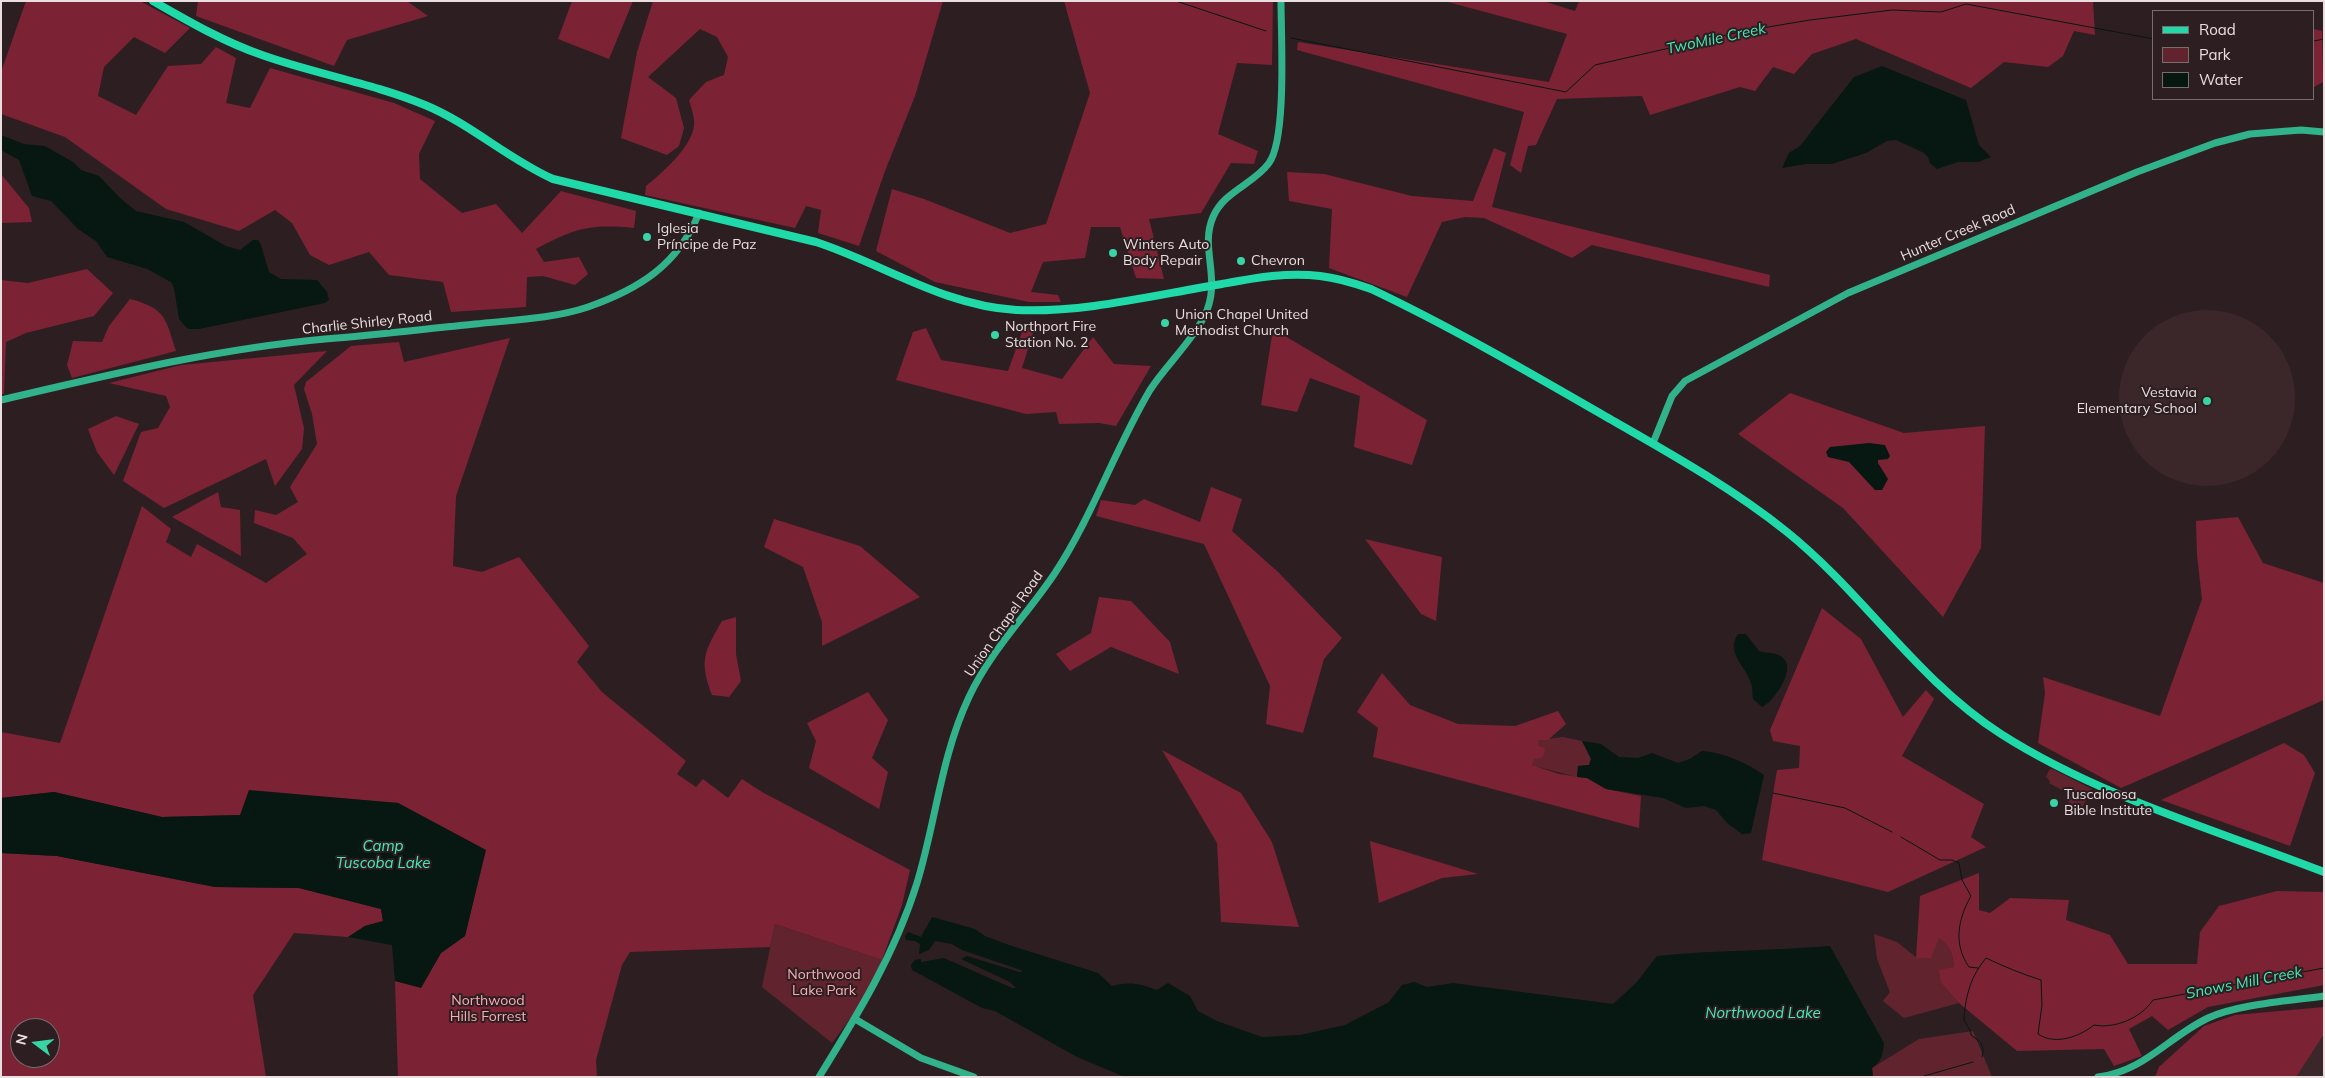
<!DOCTYPE html>
<meta charset="utf-8">
<style>
body{margin:0}
#map{position:relative;width:2325px;height:1078px;overflow:hidden;background:#2d1f21;font-family:Mulish,sans-serif}
canvas{display:block}
.frame{position:absolute;inset:0;border:2px solid #e9dfe0;pointer-events:none}
.legend{position:absolute;left:2152px;top:10px;width:162px;height:90px;box-sizing:border-box;background:#2d1f21;border:1px solid #786c6d;margin:0;padding:6px 9px;list-style:none;font-size:15px;color:#e9dfe0}
.legend li{display:flex;align-items:center;gap:10px;height:25px}
.legend b{width:25px;border:1px solid #786c6d}
.north{position:absolute;left:10px;top:1018px;width:50px;height:50px;box-sizing:border-box;background:#2d1f21;border:1px solid #786c6d;border-radius:50%;rotate:285deg;font-size:14px;font-weight:700;line-height:20px;text-align:center;color:#e9dfe0}
.north::after{content:'';display:block;margin:auto;width:18px;height:22px;background:#39d4a5;clip-path:polygon(50% 0,100% 100%,50% 72%,0 100%)}
</style>
<div id="map">
<canvas width="2325" height="1078"></canvas>
<div class="frame"></div>
<ul class="legend">
<li><b style="height:6px;background:#1fdaa8"></b>Road</li>
<li><b style="height:14px;background:#61242f"></b>Park</li>
<li><b style="height:14px;background:#071711"></b>Water</li>
</ul>
<div class="north">N</div>
</div>
<script>
const context = document.querySelector('canvas').getContext('2d');
context.lineJoin = 'round';
function fill(path, color) {
  context.fillStyle = color;
  context.fill(path, 'evenodd');
}
function stroke(path, color, width, dash) {
  context.strokeStyle = color;
  context.lineWidth = width;
  context.lineCap = dash ? 'butt' : 'round';
  context.setLineDash(dash || []);
  context.stroke(path);
}
function write(font, color, halo, rows, align = 'center') {
  context.font = font + ' Mulish,sans-serif';
  context.lineWidth = 4;
  context.setLineDash([]);
  context.textBaseline = 'middle';
  context.strokeStyle = halo;
  context.fillStyle = color;
  for (const [text, x, y, turn = 0] of rows) {
    context.save();
    context.translate(x, y);
    context.rotate((+turn || 0) * Math.PI / 180);
    context.textAlign = isNaN(turn) ? turn : align;
    if (halo) context.strokeText(text, 0, 0);
    context.fillText(text, 0, 0);
    context.restore();
  }
}
const built = new Path2D(`
 M2119 398a88 88 0 1 1 176 0a88 88 0 1 1-176 0Z
 M2324 1023V1077H2287Z`);
const green = new Path2D(`
 M1563 737 1582 741 1591 758 1589 765 1578 766 1577 777 1531 765 1539 740Z
 M2052 769 2092 789 2078 815 2075 813 2078 808 2068 802 2071 795 2049 783 2050 781 2046 777 2049 770Z
 M775 924 882 960 877 982 832 1043 762 987Z
 M1874 934 1897 942 1917 958 1939 937C1950 944 1953 955 1954 967L1941 983 1959 1003 1904 1018 1883 1001 1890 992 1877 959Z
 M1973 1031 1992 1077H1873L1872 1068 1919 1039Z`);
const forest = new Path2D(`
 M26 1H140L190 28 165 53 134 37 104 67 98 96 136 115 168 66 201 64 216 47 236 58 226 103 250 108 270 68 394 103 435 121 419 154 420 179 462 213 496 204 522 233 561 191 636 211 634 228C589 224 576 228 536 249L544 262 579 257 588 274 575 285 543 276 527 277 526 307 451 312 443 282 389 275 369 252 329 265 310 255 292 223 275 210 239 231 166 209 65 137 1 114V72Z
 M198 1H407L428 16 347 40 334 66 196 16Z
 M572 1H633L609 59 558 39Z
 M653 1H943L915 96 885 171 859 246 818 233 821 210 806 206 795 228 645 195 646 186C662 173 697 143 694 120 693 113 691 107 689 100L706 82 724 75 728 57 717 37 700 29 648 77 676 98 684 128 679 146 667 155 621 138 637 52Z
 M1064 1H1273L1272 65 1237 63 1218 134 1258 151 1254 164 1231 163 1201 213 1149 219 1164 279 1136 278 1120 227H1091L1085 258 1043 262 1031 292 1058 295 1061 302H1029L935 282 876 251 892 189 924 199 1010 233 1046 224 1090 93Z
 M1444 1H1543L1575 11 1579 1H2093L2095 35 2074 31 2063 56 2048 67 2004 62 1971 88 1856 39 1812 54 1794 74 1773 67 1755 91 1740 87 1650 115 1642 96 1557 99 1536 145 1528 146 1521 173 1510 165 1524 112 1297 50 1298 42 1549 82 1567 34Z
 M2314 29 2322 31 2323 82 2314 87Z
 M1494 148 1506 153 1492 207 1770 275 1769 287 1592 245 1572 258 1484 218 1465 217 1442 222 1407 297 1329 268 1332 209 1289 201 1287 172 1324 174 1412 196 1473 201Z
 M1 174 29 208 32 222 1 223Z
 M87 269 113 293 94 316 26 333 6 342 4 394H1V280L28 283Z
 M130 299C167 309 165 318 176 351L72 378 67 365 73 341 102 342 109 326Z
 M1025 324 1035 326 1022 368 1062 379 1093 337 1114 364 1151 366 1116 426 1099 423 1059 424 1056 412 1026 414 896 380 913 332 926 328 941 360 1008 371Z
 M1273 329 1427 420 1412 465 1354 447 1360 396 1310 378 1297 412 1261 405Z
 M510 338 456 496 453 566 482 572 519 557 589 646 577 662 602 692 686 761 677 774 696 787 703 779 728 798 742 779 762 792 910 870 902 905 882 960 775 924 770 947 630 952 622 965 596 1060 597 1077H398L395 981 421 987 441 953 465 936 485 850 398 803 249 791 241 815 162 817 54 792 1 798V732L60 743 142 506 171 529 166 542 191 557 197 544 266 583 307 554 293 538 254 523 255 510 276 515 298 502 290 487 317 444 312 414 304 389 306 382 351 346 399 342 404 362Z
 M327 351 294 385 304 428 302 449 275 486 266 459 164 508 123 481 141 432 158 428 170 407 166 396 109 383 181 365Z
 M1790 393 1904 433 1985 426 1981 548 1943 617 1843 508 1738 434Z
 M116 416 139 424 114 475 97 452 88 429Z
 M1211 487 1242 499 1232 531 1278 572 1342 638 1324 659 1303 733 1266 724 1270 686 1204 544 1096 516 1101 500 1135 505 1144 499 1200 522Z
 M218 492 221 507 240 510 241 556 172 517Z
 M2238 517 2263 563 2324 583V700L2121 788 2038 743 2045 693 2043 677 2160 716 2202 599 2197 555 2196 521Z
 M774 519 860 546 920 597 822 646V622L803 567 764 547Z
 M1365 539 1442 557 1436 621 1421 614Z
 M1099 597 1131 601 1170 642 1179 674 1111 647 1070 671 1056 654 1091 633Z
 M1822 608 1861 639 1903 717 1926 690 1934 699 1902 756 1984 804 1971 837 1986 847 1888 892 1762 860 1777 770 1799 768 1800 746 1773 741 1770 730Z
 M736 617V654L741 681 729 697 712 695C699 661 704 652 722 621Z
 M1382 673 1410 705 1458 724 1515 726 1558 711 1566 724 1548 740H1539L1538 746 1545 748 1543 757 1534 759 1532 765 1559 774 1587 778 1606 789 1641 796 1639 828 1373 757 1378 728 1357 712Z
 M868 692 888 720 872 758 888 772 879 809 809 768 816 741 807 723Z
 M2284 743 2304 755 2315 773 2290 846 2161 800Z
 M1162 750 1241 793 1272 842 1299 927 1221 922 1217 843Z
 M1370 842V841L1478 874 1442 878 1379 903Z
 M1 853 57 856 215 887 299 888 381 909 383 921 365 926 348 937 294 933 253 995 266 1077H1ZM20 1028H50V1058H20Z
 M1979 873V910L1990 913 2010 898 2069 900 2066 920 2110 935 2128 964H2197L2200 932 2219 906 2277 891 2324 892V985L2208 1007 2168 1030 2152 1016 2129 1029 2142 1056 2114 1066 2104 1049 2017 1051 1959 1003 1941 983 1939 970 1954 967C1953 955 1950 944 1939 938L1931 958H1916L1920 896Z
 M2324 1007V1034L2296 1077H2155L2159 1067 2204 1026 2235 1015Z`);
const water = new Path2D(`
 M1882 66 1966 100 1979 145 1991 157 1978 162H1958L1937 169 1930 163 1928 157 1924 153 1896 140 1887 141 1866 153 1832 164H1806L1782 168 1789 153 1800 146 1854 77Z
 M1 135 24 144 45 146 73 162 81 170 99 176 120 198 136 211 184 222 226 246 240 250 253 240H258L261 245 269 272 281 279 317 280 327 292 329 300 325 303 199 329H188L179 319 174 288 171 282 147 269 107 257 96 241 78 229 51 201 32 196 19 160 1 150Z
 M1869 443 1885 445 1890 456 1888 459 1878 460V463L1888 479 1882 490H1875L1849 462 1828 457 1826 452 1830 447Z
 M1738 634H1746L1759 651C1768 654 1778 651 1785 660 1794 673 1773 702 1762 707L1753 699C1752 694 1753 688 1751 683 1746 666 1725 653 1738 634Z
 M1582 741 1601 744 1619 757 1638 758 1652 753 1678 763 1690 759 1702 751C1725 753 1745 762 1764 775L1751 833 1742 834 1727 823 1716 810 1704 806 1686 808 1663 798 1606 789 1587 778 1577 777 1578 766 1589 765 1591 759Z
 M249 790 398 803 486 850 465 936 441 953 421 988 395 981 392 945 348 937 365 926 383 921 381 909 299 888 215 887 57 856 1 853V798L54 792 162 817 240 815Z
 M932 917 975 929 985 936 1009 945 1098 973 1112 986C1129 981 1141 984 1157 990L1168 983 1190 996 1198 1011 1217 1021 1262 1037 1300 1035 1345 1025 1389 1002 1402 985 1414 982 1427 987 1453 983 1613 1004 1636 983 1657 956C1715 950 1772 951 1830 946L1884 1043C1883 1055 1881 1062 1872 1068L1873 1077H1125L1077 1057 995 1011 982 1008 912 970 911 965 915 960 921 959V962L944 958 1012 988H1016L1010 982 961 959 967 956 1019 972H1022L1021 970 962 950 952 944 935 941 929 950 919 954 920 944 915 941 906 940 905 936 908 932 921 937Z`);
const stream = new Path2D(`
 M1176 1 1266 31
 M1291 38 1566 92 1595 65 1744 31 1810 20 1892 10 1941 12 1966 4 2154 39
 M2314 41 2324 39
 M1773 793 1845 808 1892 832
 M1901 837 1940 860H1952L1959 863 1962 880 1971 896C1958 919 1953 944 1969 967L1978 968
 M1982 1057C1986 1045 1979 1041 1971 1035 1971 1028 1963 1023 1964 1017 1966 994 1971 976 1986 958 2005 967 2022 974 2041 980L2042 1005 2038 1034C2056 1046 2080 1036 2094 1025 2115 1029 2141 1018 2153 1000L2324 968
 M1924 1076 1973 1062`);
const secondary = new Path2D(`
 M1 400C108 375 215 349 325 339 375 335 425 329 475 324 512 320 552 319 588 307 639 289 678 265 699 213
 M1653 443 1672 396 1685 381 1848 293 2137 172 2215 143 2250 134 2301 130 2324 132
 M855 1019 921 1058 974 1077
 M819 1077C858 1014 895 954 917 883 936 821 941 756 969 697 991 650 1027 615 1055 573 1093 515 1115 449 1150 390 1166 365 1190 344 1204 317 1223 280 1199 249 1213 217 1224 191 1254 184 1269 163 1287 138 1281 35 1281 1
 M2098 1077C2145 1071 2168 1037 2208 1018 2238 1004 2290 1001 2324 996`);
const primary = new Path2D(`
 M153 1C188 21 224 42 262 55 315 74 372 83 425 105 471 124 508 159 553 179L816 242C883 264 944 306 1016 310 1085 313 1154 295 1222 284 1255 278 1286 272 1320 276 1338 278 1354 283 1371 289 1453 328 1532 374 1610 419 1671 454 1732 488 1787 532 1864 594 1917 680 2001 734 2098 796 2216 830 2324 872`);
const markers = [
 [647,237,5,"#39d4a5"],
 [1113,253,5,"#39d4a5"],
 [1241,261,5,"#39d4a5"],
 [1165,323,5,"#39d4a5"],
 [995,335,5,"#39d4a5"],
 [2207,401,5,"#39d4a5"],
 [2054,803,5,"#39d4a5"]
];
const poiNames = [
 ["Iglesia",657,229],
 ["Príncipe de Paz",657,245],
 ["Winters Auto",1123,245],
 ["Body Repair",1123,261],
 ["Chevron",1251,261],
 ["Union Chapel United",1175,315],
 ["Methodist Church",1175,331],
 ["Northport Fire",1005,327],
 ["Station No. 2",1005,343],
 ["Vestavia",2197,393,"right"],
 ["Elementary School",2197,409,"right"],
 ["Tuscaloosa",2064,795],
 ["Bible Institute",2064,811]
];
const streetNames = [
 ["Hunter Creek Road",1958,233,-23],
 ["Charlie Shirley Road",367,323,-6],
 ["Union Chapel Road",1004,624,-55]
];
const parkNames = [
 ["Northwood",824,975],
 ["Lake Park",824,991],
 ["Northwood",488,1001],
 ["Hills Forrest",488,1017]
];
const waterNames = [
 ["TwoMile Creek",1716,39,-12],
 ["Camp",383,846],
 ["Tuscoba Lake",383,863],
 ["Snows Mill Creek",2244,983,-11],
 ["Northwood Lake",1763,1013]
];
fill(built, '#3b2729');
fill(green, '#61242f');
fill(forest, '#7c2235');
fill(water, '#071711');
stroke(stream, '#071711', 1);
stroke(secondary, '#31b28b', 7);
stroke(primary, '#1fdaa8', 8);
for (const [x, y, r, color] of markers) {
  const dot = new Path2D();
  dot.arc(x, y, r, 0, 2 * Math.PI);
  context.fillStyle = color;
  context.fill(dot);
  stroke(dot, '#2d1f21', 2);
}
write('14px', '#e9dfe0', '#2d1f21', poiNames, 'left');
write('14px', '#e9dfe0', '#2d1f21', streetNames);
write('14px', '#faacb4', '#2d1f21', parkNames);
write('italic 15px', '#44ebb8', '#2d1f21', waterNames);
</script>
